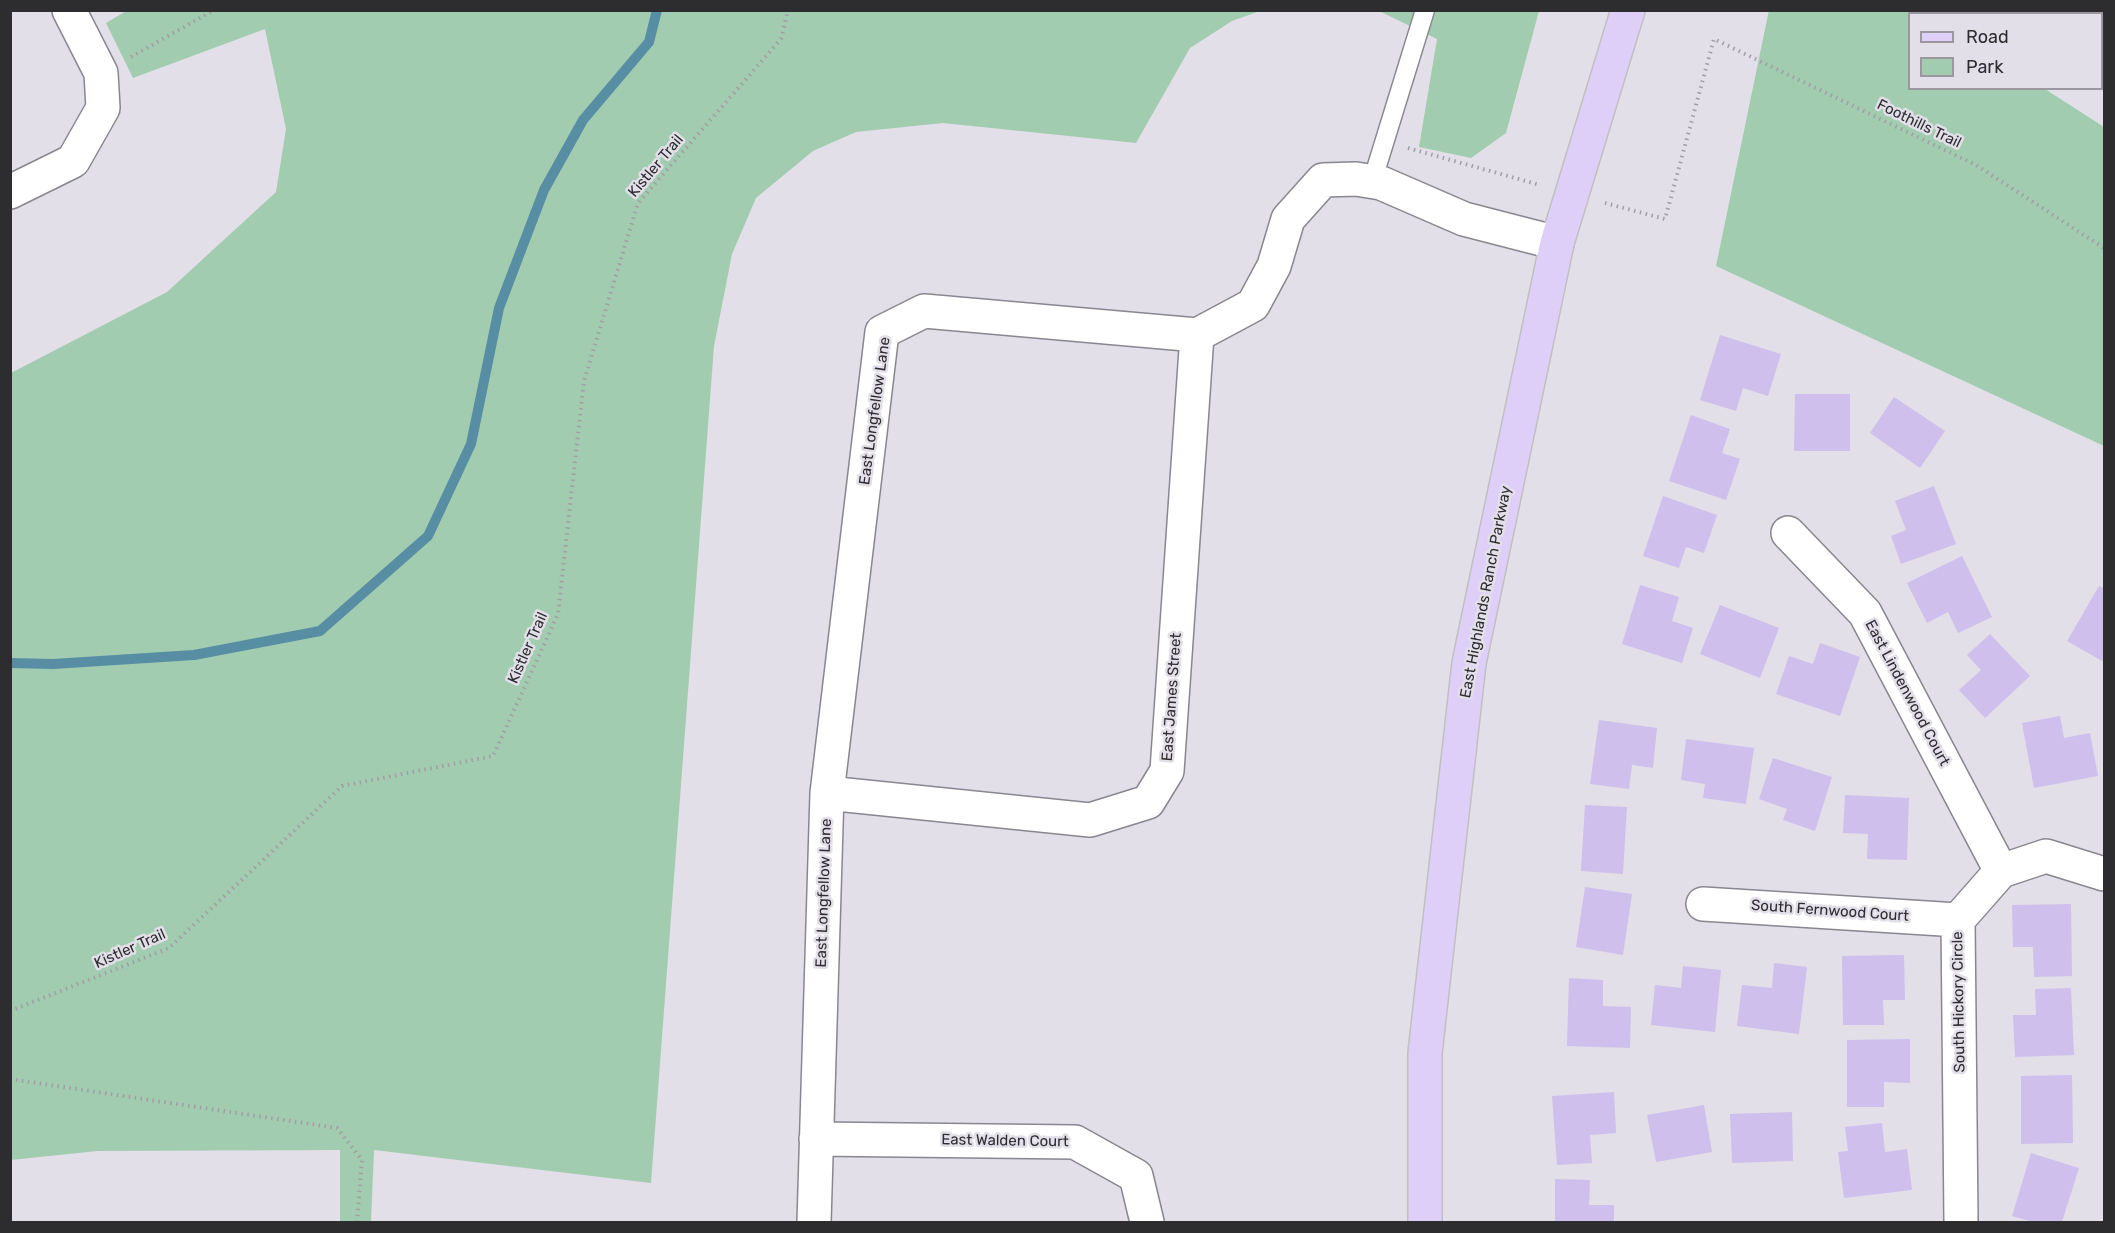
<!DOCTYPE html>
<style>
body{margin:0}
#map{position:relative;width:2115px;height:1233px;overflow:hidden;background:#e2dfe8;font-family:Rubik,sans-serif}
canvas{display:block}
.frame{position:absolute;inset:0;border:12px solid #2d2c2f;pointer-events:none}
.legend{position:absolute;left:1908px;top:12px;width:195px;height:78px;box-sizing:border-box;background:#e2dfe8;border:2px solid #9a979e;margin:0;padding:8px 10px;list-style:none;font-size:18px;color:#2d2c2f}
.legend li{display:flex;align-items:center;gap:12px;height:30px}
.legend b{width:30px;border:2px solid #9a979e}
</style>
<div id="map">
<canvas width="2115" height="1233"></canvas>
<div class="frame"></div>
<ul class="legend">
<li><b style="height:8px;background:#decff8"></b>Road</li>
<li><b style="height:16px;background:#a2ccaf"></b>Park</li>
</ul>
</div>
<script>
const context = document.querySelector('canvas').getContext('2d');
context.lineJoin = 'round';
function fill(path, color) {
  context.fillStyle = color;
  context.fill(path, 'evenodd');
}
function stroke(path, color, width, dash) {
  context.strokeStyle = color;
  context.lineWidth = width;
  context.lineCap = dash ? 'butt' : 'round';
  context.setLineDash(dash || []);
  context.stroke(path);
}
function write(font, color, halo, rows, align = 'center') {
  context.font = font + ' Rubik,sans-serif';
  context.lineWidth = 5;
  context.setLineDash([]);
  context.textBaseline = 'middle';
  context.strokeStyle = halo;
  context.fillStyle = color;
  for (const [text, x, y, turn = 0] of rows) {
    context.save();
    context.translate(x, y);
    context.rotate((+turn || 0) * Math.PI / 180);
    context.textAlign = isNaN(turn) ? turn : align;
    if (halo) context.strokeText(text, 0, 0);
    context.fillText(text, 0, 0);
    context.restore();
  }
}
const green = new Path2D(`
 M128 10 1260 11 1232 21 1190 48 1136 143 943 123 856 132 813 151 756 198 732 254 714 346 651 1183 374 1150 371 1222H340V1150L97 1151 11 1160V373L167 292 276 192 286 129 265 29 133 78 106 23Z
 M1769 10 1924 11 1928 13 1910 14V88L2045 89 2104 127V446L1716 266Z
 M1379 11H1539L1506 133 1471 158 1419 147 1437 39Z`);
const stream = new Path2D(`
 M10 663 53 664 194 655 320 631 428 536 471 444 499 308 544 190 583 120 649 42 657 10`);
const building = new Path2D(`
 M2022 10H2071L2069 14H2027Z
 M2086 10H2104V49L2102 47V14H2084Z
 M1720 335 1781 354 1768 396 1743 388 1736 411 1700 400Z
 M1795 394H1850V451H1794Z
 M1894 397 1945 431 1920 468 1870 433Z
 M1691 415 1730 429 1722 453 1740 459 1726 500 1669 481Z
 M1934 486 1956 544 1901 564 1891 536 1906 530 1895 501Z
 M1663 496 1717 515 1704 553 1686 547 1679 568 1643 556Z
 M1962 556 1992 617 1958 633 1948 612 1927 623 1907 583Z
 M1640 585 1679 597 1672 621 1693 628 1682 663 1622 644Z
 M2099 586 2104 588V662L2067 641Z
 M1720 605 1779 628 1760 678 1700 654Z
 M1990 634 2030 676 1985 718 1959 690 1981 670 1967 655Z
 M1820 643 1860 657 1840 716 1776 694 1789 656 1813 664Z
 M2060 716 2064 738 2090 733 2098 776 2034 788 2022 723Z
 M1599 720 1657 728 1653 768 1632 765 1629 789 1590 784Z
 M1686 739 1754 748 1746 804 1703 798 1705 784 1681 780Z
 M1773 758 1832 777 1815 831 1783 820 1787 809 1759 799Z
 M1845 795 1909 798 1907 860 1867 859 1868 834 1843 833Z
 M1585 805 1627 807 1623 874 1581 871Z
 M1585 887 1632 894 1623 955 1576 947Z
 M2071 904 2072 976 2034 977 2033 947H2013L2012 905Z
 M1904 955 1905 1000H1883L1884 1025H1843L1842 956Z
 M1774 963 1807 967 1799 1034 1737 1026 1742 985 1772 988Z
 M1683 966 1721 970 1715 1032 1651 1025 1655 985 1681 988Z
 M1569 978 1603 980V1006L1631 1007 1630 1048 1567 1046Z
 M2071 988 2074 1055 2015 1057 2013 1015H2036L2035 989Z
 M1910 1039V1083L1884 1082V1107H1847V1040Z
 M2072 1075 2073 1143 2021 1144V1076Z
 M1614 1092 1616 1133 1590 1135 1592 1163 1557 1165 1552 1096Z
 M1704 1105 1712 1152 1656 1162 1647 1115Z
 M1792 1112 1793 1161 1732 1163 1730 1114Z
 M1882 1123 1885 1152 1907 1149 1912 1190 1844 1198 1838 1152 1848 1151 1845 1127Z
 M2031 1153 2079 1168 2062 1222H2033L2012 1216Z
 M1555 1179 1590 1180 1589 1205H1614V1222H1555Z`);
const path = new Path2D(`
 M131 57 214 10
 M1408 148 1540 185
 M1605 203 1665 219 1714 39 1976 165 2104 248
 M10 1011 169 948 342 786 493 756 558 614 584 381 638 203 781 39 788 10
 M10 1079 337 1128 362 1160 357 1222`);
const lane = new Path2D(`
 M1372 182 1425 10`);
const street = new Path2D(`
 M10 192 73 161 103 108 101 73 69 10
 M1788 533 1865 613 2001 871
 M827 793 1090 820 1148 802 1167 771 1197 335
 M1703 904 1958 920
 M816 1139 1075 1142 1136 1176 1147 1222
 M814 1222 827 793 882 332 924 311 1197 335 1253 305 1274 266 1288 219 1323 180 1356 179 1381 183 1464 219 1557 243
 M1961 1222 1958 920 2001 871 2046 856 2104 874`);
const primary = new Path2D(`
 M1425 1222V1053L1469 663 1557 243 1628 10`);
const streetNames = [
 ["Foothills Trail",1919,124,26],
 ["Kistler Trail",656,166,-50],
 ["East Longfellow Lane",875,411,-82],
 ["East Highlands Ranch Parkway",1486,592,-79],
 ["Kistler Trail",528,648,-66],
 ["East Lindenwood Court",1907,693,62],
 ["East James Street",1172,697,-86],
 ["East Longfellow Lane",824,893,-88],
 ["South Fernwood Court",1830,911,4],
 ["Kistler Trail",130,949,-24],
 ["South Hickory Circle",1959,1002,-91],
 ["East Walden Court",1005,1141,1]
];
fill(green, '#a2ccaf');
stroke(stream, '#578ea4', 10);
fill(building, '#cebfed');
stroke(lane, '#89868f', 21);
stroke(street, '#89868f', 36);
stroke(primary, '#c0c0c1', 36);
stroke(path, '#a19ea5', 4, [1.5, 4.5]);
stroke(lane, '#fff', 18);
stroke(street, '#fff', 33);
stroke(primary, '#decff8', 33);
write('15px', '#2d2c2f', '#e2dfe8', streetNames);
</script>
